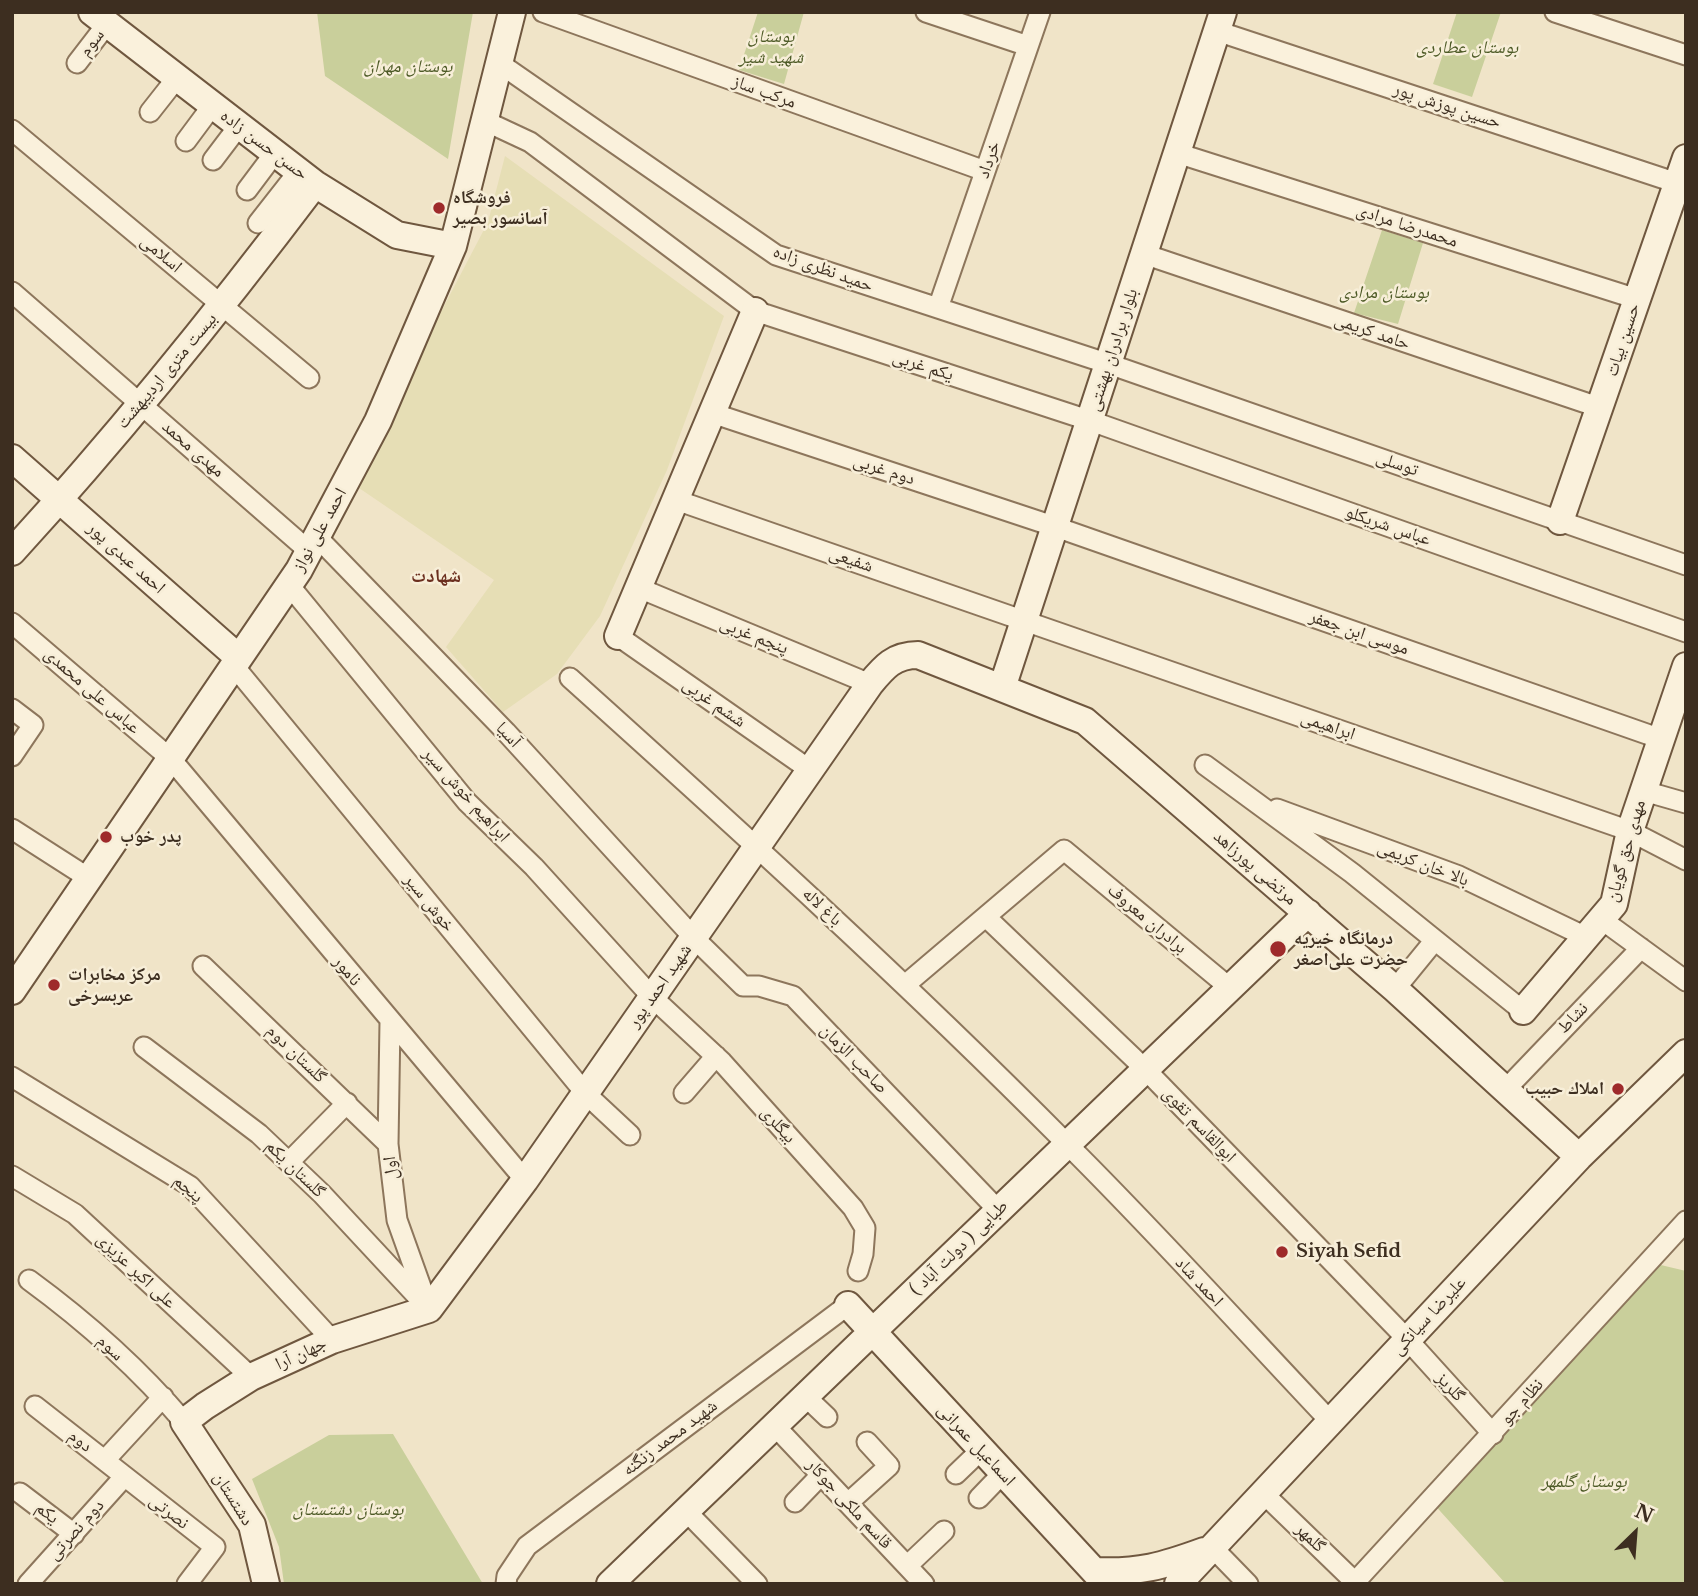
<!DOCTYPE html>
<meta charset="utf-8">
<style>
body{margin:0}
#map{position:relative;width:1698px;height:1596px;overflow:hidden;background:#f0e4c8;font-family:"Libre Baskerville",serif}
canvas{display:block}
.frame{position:absolute;inset:0;border:14px solid #3d2e20;pointer-events:none}
.north{position:absolute;left:1600px;top:1498px;width:70px;height:70px;-webkit-text-stroke:5px #f7eed8;paint-order:stroke;rotate:25deg;font-size:19px;font-weight:700;line-height:28px;text-align:center;color:#3d2e20}
.north::after{content:'';display:block;margin:auto;width:24px;height:32px;background:#3d2e20;clip-path:polygon(50% 0,100% 100%,50% 72%,0 100%)}
</style>
<div id="map">
<canvas width="1698" height="1596"></canvas>
<div class="frame"></div>
<div class="north">N</div>
</div>
<script>
const context = document.querySelector('canvas').getContext('2d');
context.lineJoin = 'round';
function fill(path, color) {
  context.fillStyle = color;
  context.fill(path, 'evenodd');
}
function stroke(path, color, width, dash) {
  context.strokeStyle = color;
  context.lineWidth = width;
  context.lineCap = dash ? 'butt' : 'round';
  context.setLineDash(dash || []);
  context.stroke(path);
}
function write(font, color, halo, rows, align = 'center') {
  context.font = font + ' "Libre Baskerville","Noto Naskh Arabic",serif';
  context.lineWidth = 5;
  context.setLineDash([]);
  context.textBaseline = 'middle';
  context.strokeStyle = halo;
  context.fillStyle = color;
  for (const [text, x, y, turn = 0] of rows) {
    context.save();
    context.translate(x, y);
    context.rotate((+turn || 0) * Math.PI / 180);
    context.textAlign = isNaN(turn) ? turn : align;
    if (halo) context.strokeText(text, 0, 0);
    context.fillText(text, 0, 0);
    context.restore();
  }
}
const farmland = new Path2D(`
 M505 156 724 316 667 470 600 616 557 674 503 712 446 647 494 580 359 488 409 373 488 222Z`);
const green = new Path2D(`
 M317 12H473L448 159 325 76Z
 M758 12H804L784 84 739 70Z
 M1457 12H1501L1472 97 1433 84Z
 M1382 230 1423 243 1398 324 1354 313Z
 M1644 1261 1686 1271V1584H1506L1431 1501Z
 M393 1434 483 1584H284L279 1547 252 1479 329 1435Z`);
const street = new Path2D(`
 M543 12 985 171
 M926 12 1028 46
 M1555 12 1686 55
 M1217 31 1677 183
 M77 63 107 24
 M499 63 776 255 1109 364 1686 565
 M150 112 176 79
 M485 121 530 142 755 311 1091 421 1686 632
 M12 130 309 378
 M186 141 212 106
 M1177 153 1637 299
 M213 160 238 127
 M247 190 274 154
 M258 223 298 172
 M1144 254 1601 408
 M12 292 309 551
 M938 308 1040 12
 M712 413 1056 527 1661 739
 M676 500 1630 831 1686 860
 M317 537 506 732 694 938 743 986H759L793 996 998 1210
 M289 585 467 802 534 867 652 997 722 1062 853 1208 865 1228 863 1254 858 1271
 M639 588 870 684
 M12 623 171 759 525 1180
 M618 636 810 770
 M234 666 586 1094 630 1135
 M570 678C738 829 905 981 1065 1142 1156 1232 1242 1328 1330 1421
 M12 709 33 725 12 756
 M1205 765 1352 873 1523 1011
 M1644 791 1686 803
 M1277 809 1459 876 1586 937
 M12 829 90 879
 M986 917 1145 1069 1407 1339 1493 1434
 M1601 919 1686 981
 M203 966 388 1144
 M905 985 1064 850 1230 988
 M1395 989 1435 940
 M390 1022 388 1144 397 1220 426 1301
 M144 1047 259 1134 322 1194 429 1309
 M12 1077 190 1186 332 1340
 M1506 1089 1641 948
 M684 1093 716 1056
 M289 1162 347 1103
 M12 1176 75 1214 251 1377
 M29 1280C85 1321 139 1369 184 1422
 M805 1396 827 1417
 M35 1406 215 1547 187 1584
 M774 1425 924 1584
 M105 1460 163 1397
 M956 1474 981 1450
 M20 1493 74 1534
 M1263 1493 1357 1584
 M979 1498 1003 1473
 M795 1502 821 1475
 M848 1503 889 1466 867 1442
 M685 1510 757 1584
 M1213 1548 1248 1584
 M907 1566 944 1531
 M1355 1582 1686 1221
 M28 1584 124 1477
 M506 1584 507 1576 527 1546 848 1305`);
const secondary = new Path2D(`
 M92 12 315 184 397 235 453 246
 M12 458 239 658
 M1560 521 1686 158
 M12 552C119 435 219 311 315 184
 M618 636 755 311
 M1002 688 1223 12
 M12 991 299 570 378 421 453 246 512 12
 M1523 1011 1614 904 1630 831 1686 666
 M848 1305 1106 1584
 M1095 1571C1139 1573 1163 1566 1204 1551
 M266 1584 252 1525 184 1422 205 1406 251 1377 332 1340 429 1309 525 1180 870 684C884 667 894 655 918 655L1085 721 1395 989 1579 1157
 M610 1584 1308 913
 M1178 1584 1579 1157 1686 1053`);
const markers = [
 [439,208,7,"#9e2a2b"],
 [106,837,7,"#9e2a2b"],
 [1278,949,9,"#9e2a2b"],
 [54,985,7,"#9e2a2b"],
 [1618,1089,7,"#9e2a2b"],
 [1282,1252,7,"#9e2a2b"]
];
const parkNames = [
 ["بوستان",771,37],
 ["شهید شیر",771,58],
 ["بوستان عطاردی",1467,48],
 ["بوستان مهران",408,67],
 ["بوستان مرادی",1384,293],
 ["بوستان گلمهر",1584,1482],
 ["بوستان دشتستان",348,1510]
];
const streetNames = [
 ["سوم",92,43,-53],
 ["مرکب ساز",764,92,20],
 ["حسین پوزش پور",1447,106,18],
 ["حسن حسن زاده",264,145,37],
 ["خرداد",989,160,-71],
 ["محمدرضا مرادی",1407,226,18],
 ["اسلامی",161,254,40],
 ["حمید نظری زاده",823,269,20],
 ["حامد کریمی",1372,332,19],
 ["حسین بیات",1623,340,-72],
 ["بلوار برادران بهشتی",1113,350,-72],
 ["یکم غربی",923,366,18],
 ["بیست متری اردیبهشت",167,371,-50],
 ["مهدی محمد",193,449,41],
 ["توسلی",1397,464,19],
 ["دوم غربی",884,470,18],
 ["عباس شریکلو",1388,526,19],
 ["احمد علی نواز",320,530,-61],
 ["احمد عبدی پور",126,558,42],
 ["شفیعی",851,560,19],
 ["موسی ابن جعفر",1359,633,19],
 ["پنجم غربی",754,636,22],
 ["عباس علی محمدی",92,691,41],
 ["ششم غربی",714,703,35],
 ["ابراهیمی",1328,726,19],
 ["آسیا",508,735,47],
 ["ابراهیم خوش سیر",466,795,48],
 ["مهدی حق گویان",1626,851,-74],
 ["بالا خان کریمی",1423,864,21],
 ["مرتضی پورزاهد",1255,868,41],
 ["خوش سیر",429,903,51],
 ["باغ لاله",822,907,43],
 ["برادران معروف",1147,919,40],
 ["نامور",347,971,50],
 ["شهید احمد پور",660,986,-55],
 ["نشاط",1573,1018,-46],
 ["گلستان دوم",296,1054,44],
 ["صاحب الزمان",854,1059,46],
 ["بیگلری",778,1125,48],
 ["ابوالقاسم تقوی",1199,1125,46],
 ["اول",391,1168,-97],
 ["گلستان یکم",295,1169,44],
 ["پنجم",188,1189,40],
 ["طبایی ( دولت آباد )",959,1248,-44],
 ["علی اکبر عزیزی",136,1271,43],
 ["احمد شاد",1199,1282,47],
 ["علیرضا سیانکی",1429,1316,-47],
 ["سوم",110,1348,43],
 ["جهان آرا",301,1354,-25],
 ["گلریز",1450,1387,48],
 ["نظام جو",1522,1402,-48],
 ["شهید محمد زنگنه",670,1438,-37],
 ["دوم",80,1441,38],
 ["اسماعیل عمرانی",976,1445,47],
 ["دشتستان",233,1499,58],
 ["قاسم ملکی جوکار",849,1504,47],
 ["نصرتی",169,1512,38],
 ["یکم",47,1513,38],
 ["دوم نصرتی",76,1530,-48],
 ["گلمهر",1310,1538,44]
];
const poiNames = [
 ["فروشگاه",453,198],
 ["آسانسور بصیر",453,219],
 ["پدر خوب",120,837],
 ["درمانگاه خیریه",1294,939],
 ["حضرت علی‌اصغر",1294,960],
 ["مرکز مخابرات",68,975],
 ["عربسرخی",68,996],
 ["املاك حبيب",1604,1089,"right"],
 ["Siyah Sefid",1296,1252]
];
const neighbourhoodNames = [
 ["شهادت",436,577]
];
fill(farmland, '#e6deb5');
fill(green, '#c9cf9b');
stroke(street, '#8d765c', 23);
stroke(secondary, '#6f573f', 30);
stroke(street, '#faf1dc', 19);
stroke(secondary, '#faf1dc', 26);
for (const [x, y, r, color] of markers) {
  const dot = new Path2D();
  dot.arc(x, y, r, 0, 2 * Math.PI);
  context.fillStyle = color;
  context.fill(dot);
  stroke(dot, '#f7eed8', 2.5);
}
write('italic 18px', '#4d5a26', '#f7eed8', parkNames);
write('18px', '#3d2e20', '#f7eed8', streetNames);
write('bold 18px', '#3d2e20', '#f7eed8', poiNames, 'left');
write('bold 19px', '#6b2e1e', '#f7eed8', neighbourhoodNames);
</script>
